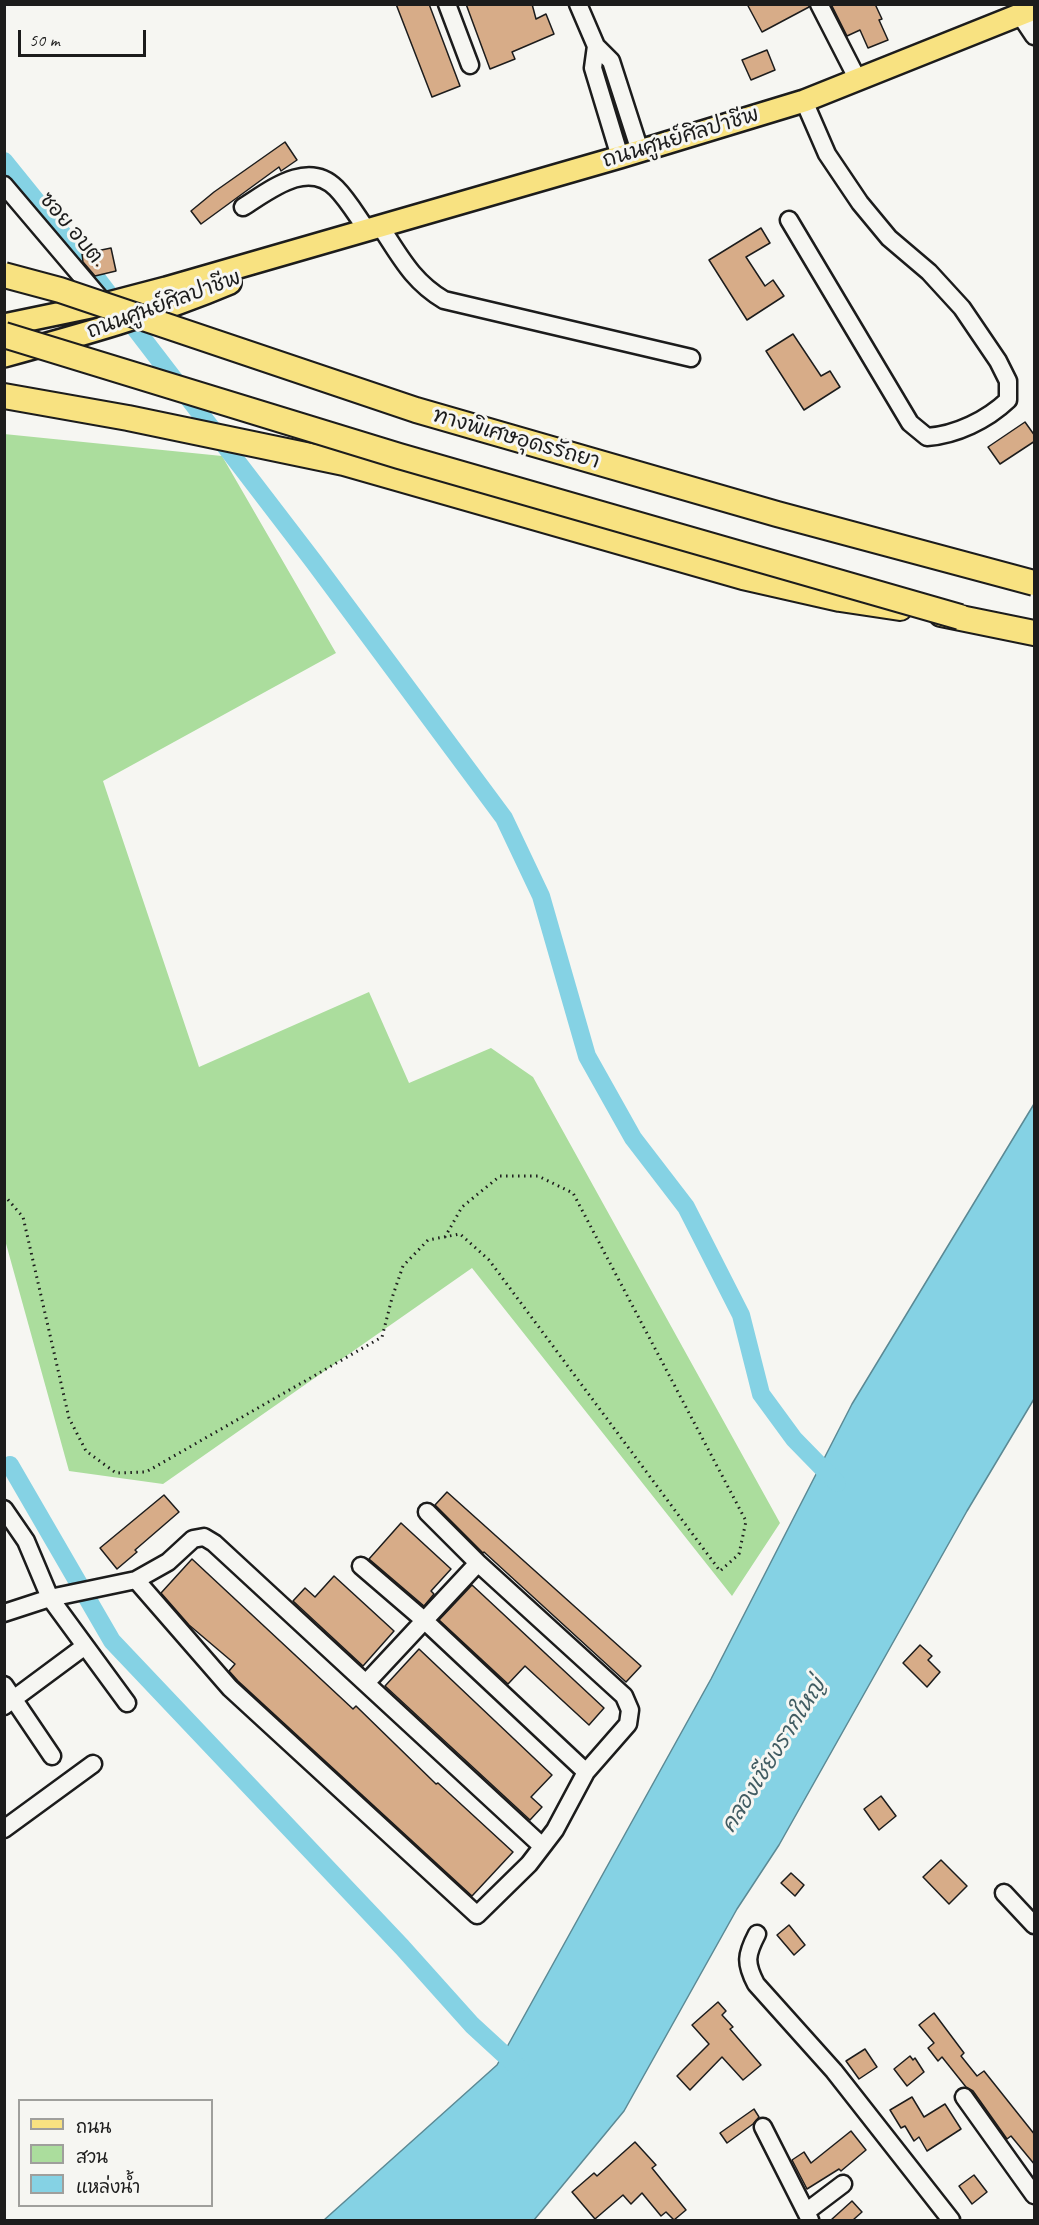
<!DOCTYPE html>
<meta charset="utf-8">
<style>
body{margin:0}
#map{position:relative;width:1039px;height:2225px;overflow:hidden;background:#f6f6f2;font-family:Caveat,"Playpen Sans Thai",sans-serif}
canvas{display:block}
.frame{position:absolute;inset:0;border:6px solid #1c1c1c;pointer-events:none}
.legend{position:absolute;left:18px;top:2099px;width:195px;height:108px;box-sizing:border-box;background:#f6f6f2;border:2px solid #9f9f9c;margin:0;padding:8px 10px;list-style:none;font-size:18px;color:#1c1c1c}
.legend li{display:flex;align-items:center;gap:12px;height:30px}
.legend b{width:30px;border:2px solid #9f9f9c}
.scale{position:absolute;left:18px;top:30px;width:128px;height:27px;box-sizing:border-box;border:3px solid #1c1c1c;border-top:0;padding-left:8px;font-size:18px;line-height:21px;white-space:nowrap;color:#1c1c1c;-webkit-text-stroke:4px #f6f6f2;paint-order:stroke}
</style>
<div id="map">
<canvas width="1039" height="2225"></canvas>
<div class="frame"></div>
<ul class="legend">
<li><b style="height:8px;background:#f8e281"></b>ถนน</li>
<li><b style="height:16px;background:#abdd9d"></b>สวน</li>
<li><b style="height:16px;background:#85d2e4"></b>แหล่งน้ำ</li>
</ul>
<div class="scale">50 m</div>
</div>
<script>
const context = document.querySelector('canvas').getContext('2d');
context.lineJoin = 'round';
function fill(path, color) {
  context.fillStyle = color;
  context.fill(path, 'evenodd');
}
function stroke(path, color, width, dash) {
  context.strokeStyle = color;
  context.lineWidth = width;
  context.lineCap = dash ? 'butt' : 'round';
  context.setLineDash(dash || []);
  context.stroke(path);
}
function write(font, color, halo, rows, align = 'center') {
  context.font = font + ' Caveat,"Playpen Sans Thai",sans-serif';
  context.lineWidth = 6;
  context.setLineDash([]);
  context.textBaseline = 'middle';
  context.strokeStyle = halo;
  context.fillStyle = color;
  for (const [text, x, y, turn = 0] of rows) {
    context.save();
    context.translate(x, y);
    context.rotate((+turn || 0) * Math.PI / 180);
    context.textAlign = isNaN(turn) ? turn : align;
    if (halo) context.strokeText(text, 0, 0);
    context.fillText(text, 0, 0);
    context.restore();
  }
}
const green = new Path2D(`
 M4 434 222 456 336 653 103 781 199 1067 369 992 409 1083 491 1048 533 1077 780 1523 732 1596 472 1268 163 1484 69 1471 5 1240Z`);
const water = new Path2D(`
 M1034 1104V1399L967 1511 779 1845 737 1909 624 2111 534 2220H324L497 2065 711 1679 852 1404Z`);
const canal = new Path2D(`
 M4 161 59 229 314 562 504 818 541 896 587 1056 633 1138 686 1207 741 1315 761 1394 794 1439 837 1483
 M10 1465 112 1641 402 1947 472 2025 521 2070`);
const building = new Path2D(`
 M396 4H429L460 86 432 97Z
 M466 4H532L536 19 546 14 554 34 512 52 515 59 490 69Z
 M747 4H809V7L762 32Z
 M831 4H875L882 19 879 20 888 40 868 48 860 30 847 36Z
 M767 50 775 70 751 80 742 60Z
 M285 142 297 160 281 171 279 167 201 224 191 211 214 192Z
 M761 228 770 243 746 257 765 286 773 280 784 296 747 320 709 260Z
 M111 248 116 271 95 276 83 262 82 254Z
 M793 334 821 376 830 371 840 387 804 410 766 351Z
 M1025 422 1035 436V441L1000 464 988 447Z
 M447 1492 641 1666 626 1682 484 1552 483 1553 435 1505Z
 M164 1495 179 1512 135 1550 137 1552 117 1569 100 1548Z
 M401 1523 451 1569 431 1591 434 1594 424 1606 369 1559Z
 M192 1559 353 1709 356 1706 436 1784 438 1783 513 1852 472 1896 238 1681 229 1671 235 1664 189 1625 161 1593Z
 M334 1576 394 1631 363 1666 293 1601 305 1588 315 1597Z
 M472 1585 604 1708 589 1725 525 1666 508 1684 439 1620Z
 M920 1645 932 1656 928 1660 940 1672 927 1687 903 1663Z
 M419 1649 552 1775 531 1797 542 1807 530 1820 385 1686Z
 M881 1796 896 1816 879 1830 864 1809Z
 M941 1860 967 1886 949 1904 923 1877Z
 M791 1873 804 1885 795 1896 781 1883Z
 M789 1925 805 1945 794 1955 777 1935Z
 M718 2002 726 2011 722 2015 733 2027 730 2029 761 2065 743 2080 722 2057 690 2090 677 2076 709 2044 692 2025Z
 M934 2013 964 2053 961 2056 977 2076 984 2071 1035 2135V2165L1011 2136 1007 2139 973 2091 966 2087 942 2057 938 2061 928 2048 934 2043 919 2025Z
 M865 2049 877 2067 859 2079 846 2061Z
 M910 2056 913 2060 915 2058 924 2072 907 2086 894 2069Z
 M912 2097 924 2117 945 2104 961 2129 927 2151 919 2137 914 2141 905 2126 901 2128 890 2110Z
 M754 2109 759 2117 753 2124 727 2143 720 2133Z
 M851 2131 866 2150 841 2171 839 2169 807 2189 792 2160 804 2152 811 2163Z
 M635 2142 656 2165 652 2168 686 2210 674 2220 666 2212 661 2216 642 2193 631 2204 623 2195 595 2219 572 2192 594 2173 597 2176Z
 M974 2175 987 2192 972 2204 959 2186Z
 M852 2201 862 2212 853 2220H831Z`);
const path = new Path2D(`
 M4 1195 23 1217 69 1418 86 1451 116 1473 146 1472 382 1337 392 1298 403 1266 428 1240 460 1234 489 1260 720 1571 739 1554 746 1521 573 1193 538 1176H500L462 1207 445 1237`);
const minor = new Path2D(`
 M447 4 470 65
 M578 4 596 46 611 61 640 151
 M819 4 858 80
 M1020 15 1034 36
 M596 46 593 68 620 157
 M4 185 105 304
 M243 207C269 191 307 159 336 188 348 200 357 216 367 230
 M789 220 910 423 927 437C956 435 987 420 1008 400V381L998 361 962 308 929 272 889 238 860 203 827 154 804 101
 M380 226C400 256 412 281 444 300L691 358
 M4 1509 26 1541 50 1598 136 1580 168 1562 193 1539 204 1537 214 1543 542 1846
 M361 1566 425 1621 586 1772
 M136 1580 230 1688 477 1915 529 1864 555 1830 586 1772 628 1724 630 1710 624 1696 478 1563 427 1512
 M4 1613 50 1598 127 1703
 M366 1683 478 1563
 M4 1685 52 1756
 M4 1706 85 1646
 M4 1829 93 1764
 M1004 1893 1034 1925
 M757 1934C746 1955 745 1963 756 1984L834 2071 951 2220
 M964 2097 1034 2195
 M763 2127 810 2220
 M806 2212 843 2184`);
const major = new Path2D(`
 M4 325 105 304 166 288 620 157 804 101 1034 9
 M4 356C81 335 157 314 230 283`);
const highway = new Path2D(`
 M4 396 128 418 344 463 743 577 840 599 900 608
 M941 614 1034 633`);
const highwayBridge = new Path2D(`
 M4 275 60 290 416 410 777 514 1034 583
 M4 335 399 456 960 617`);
const streetNames = [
 ["ถนนศูนย์ศิลปาชีพ",681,138,-17],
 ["ซอย อบต.",72,230,50],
 ["ถนนศูนย์ศิลปาชีพ",164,305,-20],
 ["ทางพิเศษอุดรรัถยา",516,439,16]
];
const waterNames = [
 ["คลองเชียงรากใหญ่",774,1756,-58]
];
fill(green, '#abdd9d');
fill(water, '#85d2e4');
stroke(water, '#5b8994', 1.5);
stroke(canal, '#85d2e4', 18);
fill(building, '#d7ac88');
stroke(building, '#1c1c1c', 1.5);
stroke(minor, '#1c1c1c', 21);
stroke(major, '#1c1c1c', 26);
stroke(highway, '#1c1c1c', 28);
stroke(path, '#1c1c1c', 3, [1.5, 4.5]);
stroke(minor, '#f6f6f2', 16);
stroke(major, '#f8e281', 21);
stroke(highway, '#f8e281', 24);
stroke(highwayBridge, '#1c1c1c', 28, []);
stroke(highwayBridge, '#f8e281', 24);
write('21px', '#1c1c1c', '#f6f6f2', streetNames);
write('italic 22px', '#415c62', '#f6f6f2', waterNames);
</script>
